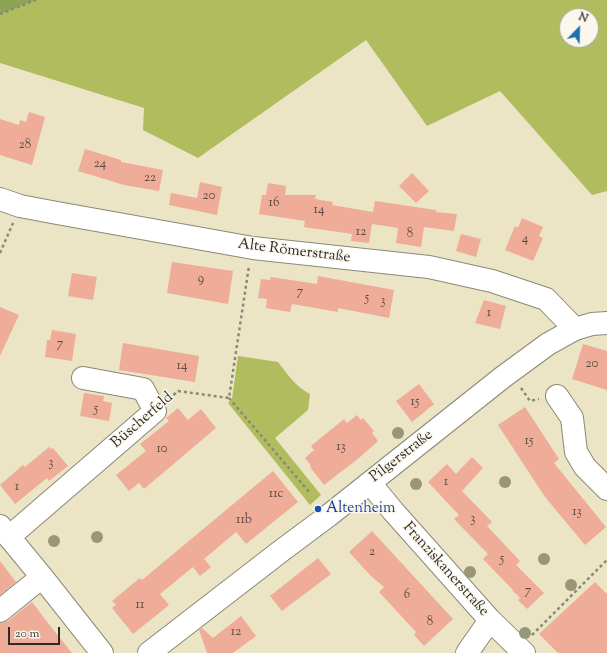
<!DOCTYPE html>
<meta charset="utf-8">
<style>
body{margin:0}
#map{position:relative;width:607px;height:653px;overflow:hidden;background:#ebe5c6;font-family:"Sorts Mill Goudy",serif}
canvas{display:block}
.north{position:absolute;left:559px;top:8px;width:40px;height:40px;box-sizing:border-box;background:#fbf7ec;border:1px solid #a8a59f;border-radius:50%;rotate:23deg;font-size:11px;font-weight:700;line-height:16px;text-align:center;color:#2b2b2b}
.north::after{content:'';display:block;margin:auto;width:14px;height:18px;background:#1f6fb2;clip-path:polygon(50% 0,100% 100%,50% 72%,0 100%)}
.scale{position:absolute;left:8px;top:627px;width:52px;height:18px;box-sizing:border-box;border:2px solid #2b2b2b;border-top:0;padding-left:5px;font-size:12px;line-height:14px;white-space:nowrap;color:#2b2b2b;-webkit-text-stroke:3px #fbf7ec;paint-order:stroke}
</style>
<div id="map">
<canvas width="607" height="653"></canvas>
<div class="north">N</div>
<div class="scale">20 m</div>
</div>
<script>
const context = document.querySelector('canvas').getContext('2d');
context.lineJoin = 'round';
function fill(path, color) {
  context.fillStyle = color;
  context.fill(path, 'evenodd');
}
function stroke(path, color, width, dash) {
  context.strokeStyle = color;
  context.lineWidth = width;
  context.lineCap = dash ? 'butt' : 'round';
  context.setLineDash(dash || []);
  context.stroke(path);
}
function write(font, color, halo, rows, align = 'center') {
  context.font = font + ' "Sorts Mill Goudy",serif';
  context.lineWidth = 3;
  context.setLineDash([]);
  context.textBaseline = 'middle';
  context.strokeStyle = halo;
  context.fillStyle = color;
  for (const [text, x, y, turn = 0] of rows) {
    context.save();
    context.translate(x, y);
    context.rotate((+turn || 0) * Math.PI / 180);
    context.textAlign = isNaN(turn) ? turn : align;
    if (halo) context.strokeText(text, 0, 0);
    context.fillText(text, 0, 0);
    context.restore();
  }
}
const green = new Path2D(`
 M36 0H607V191L592 195 500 91 427 126 366 40 198 158 143 130 144 108 0 63V14ZM567 16H591V40H567Z
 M238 356 278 362C287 374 296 387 310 394L308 410 275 438 321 495 310 505 228 403 232 399Z`);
const forest = new Path2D(`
 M0 0H36L0 14Z`);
const building = new Path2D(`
 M29 112 45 117 32 165 0 155V119L19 125 20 120 26 122Z
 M85 149 121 160V162L163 170 159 191 124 185 78 171Z
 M412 173 429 191 416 203 399 186Z
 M200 182 222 187 217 215 169 205 171 193 197 198Z
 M268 183 286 186 285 195H316L315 199 333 202 332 205 373 212 375 201 436 210V212L457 214 454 231 424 227 421 247 396 243 398 228 372 224 369 243 351 241 352 234 304 227 305 221 259 214 262 195H266Z
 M522 218 543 227 539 236 543 238 533 261 505 250 515 226 518 228Z
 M461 234 481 239 476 257 456 251Z
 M172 262 233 271 228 304 167 293Z
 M72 273 97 277 93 300 68 296Z
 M318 276 394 290 389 318 338 308V312L292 304 290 312 266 308 267 299 258 298 261 279 270 280 271 277 317 284Z
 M484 300 506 306 500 329 475 323Z
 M0 307 19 315 0 356Z
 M52 330 76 334 72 361 45 357 47 340H50Z
 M123 343 199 356 195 382 119 370Z
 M583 344 607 351V390L572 379Z
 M419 384 434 404 412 422 396 401Z
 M84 393 104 396 103 401 112 403 109 421 80 416Z
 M525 407 559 459 554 463 606 527 585 545 545 497 498 425Z
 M178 408 188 420 201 409 216 428 144 489 139 483 129 491 116 475 146 451 140 444 169 421 166 418Z
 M357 415 361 420 363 418 374 431 372 433 378 441 359 458 324 485 310 467 311 466 305 458 314 450 311 446 344 419 347 423Z
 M49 447 51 449 53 448 68 466 49 481 47 478 15 504 0 485 23 465 25 467Z
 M472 457 483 468 462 491 492 522 487 526 520 561 516 565 544 593 527 609 518 600 520 598 512 590H513L483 559 488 554 454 519 459 515 428 482 447 464 456 474Z
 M273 471 298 502 246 544 236 532 204 559 211 567 200 576 193 567 160 594 169 605 133 634 112 608 116 605 112 601 140 578 142 580Z
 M372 531 453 619 424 646 414 635 416 632 379 592 384 587 371 576 349 552Z
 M318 558 331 574 282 611 270 596Z
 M0 561 16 582 0 595Z
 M595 582 607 594V653H558L539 634Z
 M32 602 51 627 72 653H0V623L8 621Z
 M241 616 256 636 233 653H207L199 630 202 628 213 638Z`);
const path = new Path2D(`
 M0 14 36 0
 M0 253 13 223
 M521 388 530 401 539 399
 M229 398 310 493
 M169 399 178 391 229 398 249 266
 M532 635 607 560`);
const minor = new Path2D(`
 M0 199 20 206 57 213 253 248 429 267 492 281 546 299 575 329
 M557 396 572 418 576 452 585 467 607 489
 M370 483 393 511 490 620 524 653
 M0 526 42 577 102 653
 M9 537 155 411 143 389 83 378
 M0 611 42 577
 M467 653 490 620`);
const major = new Path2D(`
 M149 653 281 551 328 516 503 377 548 344 575 329 592 324 607 323`);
const trees = [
 [398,433],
 [505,482],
 [416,484],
 [97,537],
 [54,541],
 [544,559],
 [470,572],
 [571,585],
 [525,633]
];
const markers = [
 [318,509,4,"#1a4fb4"]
];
const numberNames = [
 ["28",25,146],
 ["24",100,165],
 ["22",150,179],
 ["20",209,197],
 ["16",274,204],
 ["14",319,211],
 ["12",361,233],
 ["8",410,235],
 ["4",525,240],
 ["9",201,280],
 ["7",300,293],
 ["5",367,299],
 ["3",383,302],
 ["1",489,314],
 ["7",60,345],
 ["20",592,365],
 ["14",182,367],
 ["15",415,403],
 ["5",96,410],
 ["15",529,442],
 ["13",341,448],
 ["10",162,450],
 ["3",51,464],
 ["1",446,483],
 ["1",17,488],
 ["11c",276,495],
 ["13",577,513],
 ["3",473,520],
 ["11b",244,521],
 ["2",372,553],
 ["5",502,560],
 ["7",528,592],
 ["6",407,596],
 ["11",140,606],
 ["8",430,623],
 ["12",236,633]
];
const streetNames = [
 ["Alte Römerstraße",294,252,7],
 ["Büscherfeld",143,421,-41],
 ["Pilgerstraße",402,457,-38],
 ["Franziskanerstraße",445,570,48]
];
const transitNames = [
 ["Altenheim",326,509]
];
fill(green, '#b0bc5e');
fill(forest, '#8ca455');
fill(building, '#eeac99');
stroke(minor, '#8b8878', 24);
stroke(major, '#8b8878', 24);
stroke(path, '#8b8878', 2.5, [3, 3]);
stroke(minor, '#fff', 22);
stroke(major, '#fff', 22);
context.fillStyle = '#979679';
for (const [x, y] of trees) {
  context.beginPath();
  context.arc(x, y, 6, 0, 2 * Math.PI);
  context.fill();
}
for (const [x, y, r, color] of markers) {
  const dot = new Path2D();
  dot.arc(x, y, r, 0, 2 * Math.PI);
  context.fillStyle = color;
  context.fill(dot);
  stroke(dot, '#fbf7ec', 1.5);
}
write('13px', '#5c4b46', null, numberNames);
write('15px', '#2b2b2b', '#fbf7ec', streetNames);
write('15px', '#164399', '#fbf7ec', transitNames, 'left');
</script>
